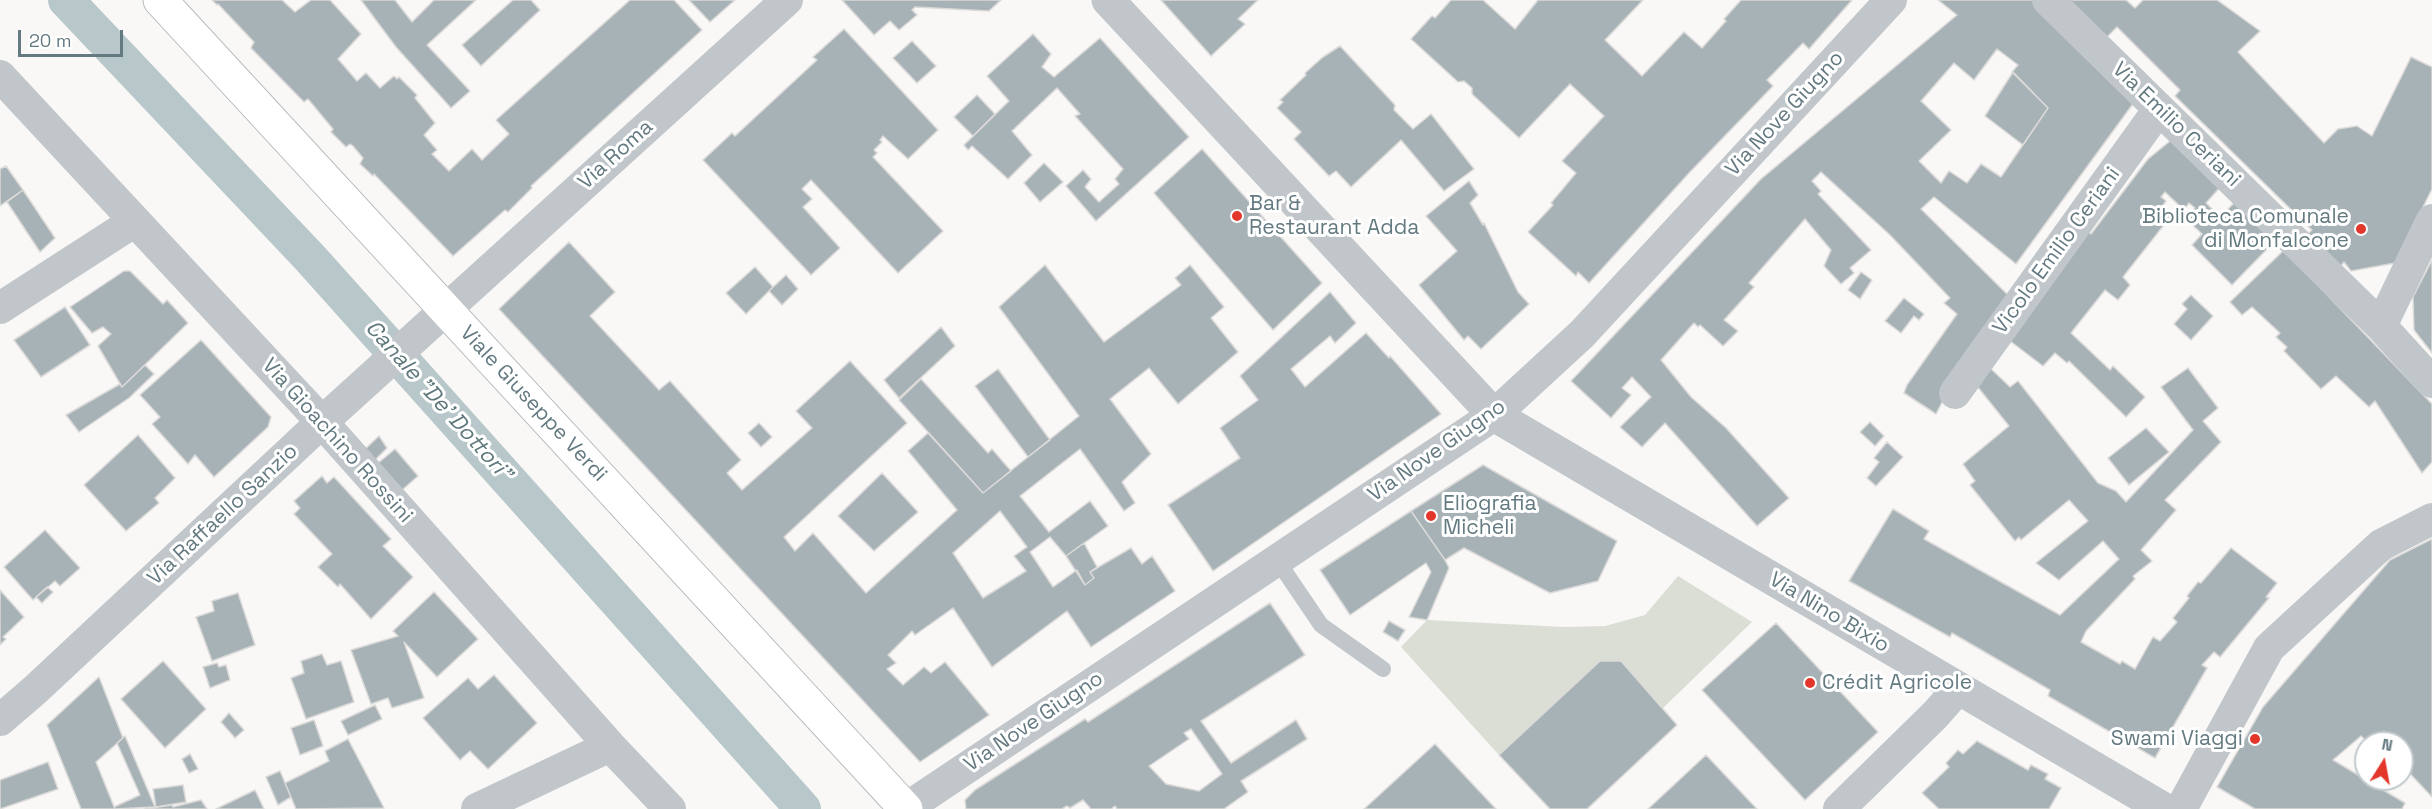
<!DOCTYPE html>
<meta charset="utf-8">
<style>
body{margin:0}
#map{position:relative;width:2432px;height:809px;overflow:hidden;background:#f9f8f6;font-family:"Space Grotesk",sans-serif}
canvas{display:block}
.north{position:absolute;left:2354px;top:731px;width:60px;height:60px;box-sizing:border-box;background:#fff;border:2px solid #c1cacd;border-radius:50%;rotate:11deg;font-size:16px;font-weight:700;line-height:24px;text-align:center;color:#647a81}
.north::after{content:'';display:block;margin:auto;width:21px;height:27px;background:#e3372c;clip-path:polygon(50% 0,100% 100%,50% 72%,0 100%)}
.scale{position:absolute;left:18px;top:30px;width:105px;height:27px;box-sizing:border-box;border:3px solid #647a81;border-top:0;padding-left:8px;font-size:18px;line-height:21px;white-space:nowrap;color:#647a81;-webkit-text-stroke:4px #fff;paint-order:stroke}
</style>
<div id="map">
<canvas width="2432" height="809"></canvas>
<div class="north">N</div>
<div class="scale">20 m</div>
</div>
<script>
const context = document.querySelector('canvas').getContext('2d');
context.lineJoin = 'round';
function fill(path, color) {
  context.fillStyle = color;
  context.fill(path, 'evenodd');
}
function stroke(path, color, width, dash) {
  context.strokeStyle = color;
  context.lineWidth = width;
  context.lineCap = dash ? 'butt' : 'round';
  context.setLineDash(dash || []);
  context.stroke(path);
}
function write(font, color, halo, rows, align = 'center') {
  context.font = font + ' "Space Grotesk",sans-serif';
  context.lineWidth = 6;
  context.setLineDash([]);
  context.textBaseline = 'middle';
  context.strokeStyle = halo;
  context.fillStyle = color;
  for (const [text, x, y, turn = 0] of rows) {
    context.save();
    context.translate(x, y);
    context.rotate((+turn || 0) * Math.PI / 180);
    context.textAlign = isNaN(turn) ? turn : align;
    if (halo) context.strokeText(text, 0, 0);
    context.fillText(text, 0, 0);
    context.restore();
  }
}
const green = new Path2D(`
 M1678 576 1752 622 1663 708 1621 661H1600L1499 755 1401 647 1427 620 1564 627 1605 626 1645 615Z`);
const canal = new Path2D(`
 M66 0 311 259 803 809`);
const building = new Path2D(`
 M212 0H282L295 12 311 0H330L361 34 338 59 357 81 366 73 380 88 394 76 397 79 399 77 417 95 415 98 435 123 424 135 437 150 432 154 449 171 472 149 482 160 509 134 496 120 630 0H674L702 30 531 186 532 188 508 212 505 210 453 256 374 174 373 176 360 164 363 158 353 146 350 144 346 147 331 132 333 129 308 99 304 102 251 48 254 42 218 4 217 5Z
 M361 0H395L412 22 434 0H476L427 45 470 91 451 108 396 47Z
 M513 0H531L540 10 481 66 462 45Z
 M689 0H735L710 22Z
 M842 0H1001L989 11 915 7 912 10 917 15 899 30 890 21 874 35Z
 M1161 0H1258L1238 19 1245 24 1211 56Z
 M1451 0H1483L1515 29 1538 0H1643L1605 40 1642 76 1684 32 1702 48 1726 21 1724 19 1741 0H1852L1809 49 1803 43 1767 80 1773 86 1689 173 1589 283 1578 272 1576 276 1528 232 1553 205 1551 203 1576 173 1562 161 1604 116 1570 84 1519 138 1472 94V88L1464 81 1458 82 1411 39 1432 16 1435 18Z
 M1938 0H2036L2135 101 2016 264 1934 197 1921 209 2012 299 1957 373 1936 414 1904 393 1907 385 1957 314 1944 303 1950 298 1890 235 1821 172 1812 181 1821 191 1818 194 1871 250 1850 268 1854 273 1841 284 1824 266 1831 250 1805 219 1749 283 1754 287 1724 320 1738 331 1723 346 1700 325 1698 327 1694 323 1661 360 1691 397 1726 428 1789 498 1757 526 1665 423 1642 447 1620 427 1651 397 1632 377 1622 388 1631 395 1611 418 1571 381 1761 179 1957 15ZM1997 49 2018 65 2012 72 2048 108 2001 177 1981 164 1967 183 1949 171 1941 183 1919 161 1951 130 1921 101 1954 63 1974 80Z
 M2067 0H2126L2135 8 2143 0H2217L2260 31 2238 52 2324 143 2338 129 2357 126 2372 136 2411 57 2432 67V189L2395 263 2351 271 2344 262 2340 267 2308 234 2312 230 2175 96 2180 90 2117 27 2106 38Z
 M844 29 938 130 908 159 883 136 880 140 882 142 874 150 877 153 873 157 943 231 898 273 811 180 802 189 812 199 803 207 840 248 811 275 703 160 732 133 735 136 817 60 813 57Z
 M1033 34 1051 54 1042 67 1054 77 1100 38 1189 137 1096 221 1066 186 1083 170 1091 179 1085 187 1099 202 1119 184 1115 179 1123 169 1075 116 1080 114 1057 88 1012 131 1032 155 1008 179 972 146 968 150 964 145 1009 101 987 76Z
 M912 41 936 66 917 83 893 58Z
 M1340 46 1395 105 1394 110 1413 129 1431 114 1474 169 1444 191 1401 140 1351 187 1336 171 1329 176 1294 139 1301 132 1277 108 1283 102 1280 100 1306 75 1305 73 1323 57Z
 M2013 72 2048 108 2023 145 1985 116Z
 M977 95 995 114 973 136 954 117Z
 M2175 137 2221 186 2206 203 2220 217 2235 202 2274 242 2232 285 2192 245 2202 234 2184 217 2195 208 2189 203 2184 210 2165 192 2161 197 2166 201 2161 208 2171 216 2123 277 2130 285 2118 300 2105 290 2071 333 2110 370 2113 366 2145 397 2126 417 2069 361 2067 363 2055 353 2043 366 2006 338 2088 232 2091 234 2148 159Z
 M1202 149 1322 283 1273 330 1154 193Z
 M1044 163 1063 182 1040 202 1024 183Z
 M6 166 23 190 0 206V169Z
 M1469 181 1478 195 1470 203 1483 225 1484 223 1518 292 1529 304 1481 349 1468 336 1464 340 1419 285 1457 251 1426 216Z
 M23 190 55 238 40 252 7 202Z
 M569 242 615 292 590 316 659 390 670 381 741 460 727 473 742 490 812 428 796 411 850 361 907 423 784 537 795 551 813 533 866 593 957 510 908 451 928 433 983 493 1079 416 999 307 1045 265 1104 342 1181 285 1175 278 1190 265 1224 307 1211 318 1238 352 1178 404 1149 368 1110 399 1151 454 1122 482 1135 503 1124 511 1080 449 1020 496 1049 532 1090 501 1108 526 1066 556 1050 537 1030 552 1053 587 1077 570 1085 585 1094 578 1090 572 1131 548 1142 564 1152 556 1175 591 1091 647 1067 611 992 667 953 608 915 635 912 631 888 655 896 663 887 669 903 685 924 667 931 673 945 662 989 715 920 762 499 309ZM1000 511 1027 547 1014 556 1026 571 983 598 953 553Z
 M2284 250 2432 404V462L2422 473 2375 401 2369 407 2336 376 2321 389 2284 351 2287 347 2276 337 2280 333 2252 307 2242 315 2230 302Z
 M2432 260V353L2414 330 2413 297Z
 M755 267 773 287 746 314 726 293Z
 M124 271H130L163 304 167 300 188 323 122 387 98 346 111 334 103 327 92 333 70 307Z
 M1861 272 1872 280 1860 299 1848 290Z
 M786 275 798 289 782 305 769 291Z
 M1330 292 1356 323 1335 343 1330 336 1291 369 1305 387 1366 333 1389 358 1390 356 1441 414 1213 571 1168 505 1240 458 1220 428 1258 400 1240 376Z
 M2191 295 2213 316 2191 340 2174 324 2187 309 2182 304Z
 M1904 298 1924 314 1919 320 1914 316 1901 333 1885 321Z
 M65 307 90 345 41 377 14 340Z
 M941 327 955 346 899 398 884 380Z
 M201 340 271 417 268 427 214 477 195 455 188 464 152 424 160 417 140 395Z
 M145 365 154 374 129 398 79 432 66 415 120 384 122 387Z
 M1987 365 2010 387 2018 381 2098 483 2116 491 2126 502 2193 430 2161 387 2188 368 2218 408 2203 421 2221 442 2165 500 2176 510 2141 550 2152 561 2133 576 2135 579 2086 631 2081 642 2120 664 2122 661 2135 669 2153 637 2160 641 2177 622 2173 618 2189 598 2187 596 2198 582 2201 583 2231 548 2277 583 2266 597 2269 598 2220 657 2214 652 2202 665 2207 668 2155 758 2048 696 2050 690 1952 633 1950 637 1849 581 1893 509 1929 531 1924 539 2060 615 2119 559 2103 541 2059 580 2036 563 2088 521 2069 500 2021 540 2019 537 2015 541 1970 485 1975 481 1963 464 2009 426 1973 381Z
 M998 369 1050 440 1028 457 975 386Z
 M921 379 988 453 992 449 1011 471 983 493 899 400Z
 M1870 422 1884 436 1875 446 1860 432Z
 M759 423 772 437 761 447 748 433Z
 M2146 428 2169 452 2129 485 2108 458Z
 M138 435 175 478 155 498 159 503 126 531 84 485Z
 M379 436 387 448 372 463 362 452Z
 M1887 442 1903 457 1876 486 1867 478 1879 462 1874 458Z
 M395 449 418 476 401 491 377 464Z
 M1483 465 1617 541 1598 581 1550 593 1464 548 1445 560 1411 511Z
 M882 473 918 512 874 551 838 516Z
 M322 476 327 483 334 477 391 539 383 546 413 577 371 619 340 584 338 587 318 567 332 554 294 514 300 508 294 501Z
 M1411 511 1445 560 1449 568 1427 620 1409 617 1431 572 1426 563 1350 615 1320 570Z
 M45 530 80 568 60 586 55 581 33 600 4 567Z
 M2432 539V797L2402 765V743H2382L2378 739 2373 743H2369L2361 736 2333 760 2405 803 2402 809H2255L2217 787 2263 707 2390 560Z
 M1084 543 1097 567 1090 572 1094 578 1085 585 1066 556Z
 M47 587 53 592 42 603 36 597Z
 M0 590 24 617 3 637 6 639 0 645Z
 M434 592 478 639 437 677 404 642 424 698 392 708 388 698 371 704 351 650 398 636 393 631Z
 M238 593 255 645 212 661 196 617 214 611 212 601Z
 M1270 603 1305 655 1201 721 1231 763 1296 720 1307 739 1241 781 1248 792 1224 809H1117L1115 806 1111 809H1091L1083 800 1070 808 1067 806 1062 809H966L965 800 975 790 1085 719 1088 722ZM1191 729 1222 774 1199 791 1166 784 1149 766 1189 739 1184 733Z
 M1389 621 1405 630 1398 641 1383 632Z
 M1776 623 1878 732 1805 800 1702 690Z
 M322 654 327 665 341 661 354 702 306 719 291 678 304 673 301 661Z
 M163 661 206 709 165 748 121 699Z
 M1600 661H1621L1677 725 1587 809H1550L1499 755Z
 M217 663 219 667 226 665 230 680 210 688 203 667Z
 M494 675 537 723 488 769 470 751 460 760 423 718 468 678 478 689Z
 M99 677 123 738 96 762 115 809H81L47 725Z
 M375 705 382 719 348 735 341 721Z
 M229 713 244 730 235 738 221 722Z
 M314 720 323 746 300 755 291 728Z
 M125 736 155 807 115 809 114 807 140 795 117 743Z
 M348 739 384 808 296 809 285 783 329 761 325 751Z
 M1977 741 2028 770 2031 765 2048 774 2045 779 2061 788 2049 809H1939L1922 793 1949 767 1946 763 1958 750 1963 754Z
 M1435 744 1496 809H1364Z
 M190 754 198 769 189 773 182 759Z
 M1706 755 1757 809H1648Z
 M48 762 58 789 0 809V780Z
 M280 771 291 797 278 805 266 777Z
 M183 785 186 802 156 807 153 789Z
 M255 790 264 809H216Z
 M201 800 207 809H145L172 805 173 807Z`);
const service = new Path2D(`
 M1277 560 1321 625 1383 669`);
const minor = new Path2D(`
 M2048 0 2381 326 2432 382
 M0 76 322 422 610 746 670 809
 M0 308 135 221
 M2381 326 2432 220
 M1955 393 2159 109
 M0 720 35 690 322 422 787 0
 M477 809 610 746
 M905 809 1494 415 1582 334 1891 0
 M1839 809 1935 715 1958 689
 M2181 809 2269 648 2381 545 2432 519`);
const tertiary = new Path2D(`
 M1108 0 1494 415 2164 809`);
const primary = new Path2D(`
 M160 0 906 809`);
const markers = [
 [1237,216,6,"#e3372c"],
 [2361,229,6,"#e3372c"],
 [1431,516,6,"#e3372c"],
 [1810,683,6,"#e3372c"],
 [2255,739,6,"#e3372c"]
];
const streetNames = [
 ["Via Nove Giugno",1785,114,-47],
 ["Via Emilio Ceriani",2176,125,44],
 ["Via Roma",616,155,-42],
 ["Vicolo Emilio Ceriani",2057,251,-54],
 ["Viale Giuseppe Verdi",533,404,47],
 ["Via Gioachino Rossini",337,441,48],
 ["Via Nove Giugno",1437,451,-35],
 ["Via Raffaello Sanzio",223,515,-43],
 ["Via Nino Bixio",1829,613,31],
 ["Via Nove Giugno",1034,722,-34]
];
const poiNames = [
 ["Bar &",1249,204],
 ["Restaurant Adda",1249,228],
 ["Biblioteca Comunale",2349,217,"right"],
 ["di Monfalcone",2349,241,"right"],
 ["Eliografia",1443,504],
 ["Micheli",1443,528],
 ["Crédit Agricole",1822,683],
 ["Swami Viaggi",2243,739,"right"]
];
const waterNames = [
 ["Canale \"De' Dottori\"",438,401,48]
];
fill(green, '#daded5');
stroke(canal, '#b8c7c9', 36);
fill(building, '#a7b2b6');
stroke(building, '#dbdad9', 1.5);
stroke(primary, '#b4babd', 35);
stroke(service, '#c0c6c9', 16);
stroke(minor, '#c0c6c9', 32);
stroke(tertiary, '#c0c6c9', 33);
stroke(primary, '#fff', 33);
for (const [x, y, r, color] of markers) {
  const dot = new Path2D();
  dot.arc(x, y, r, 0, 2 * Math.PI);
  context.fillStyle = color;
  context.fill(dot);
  stroke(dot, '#fff', 2);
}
write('21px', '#647a81', '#fff', streetNames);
write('21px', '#647a81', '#fff', poiNames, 'left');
write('italic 22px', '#5f787c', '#fff', waterNames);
</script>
